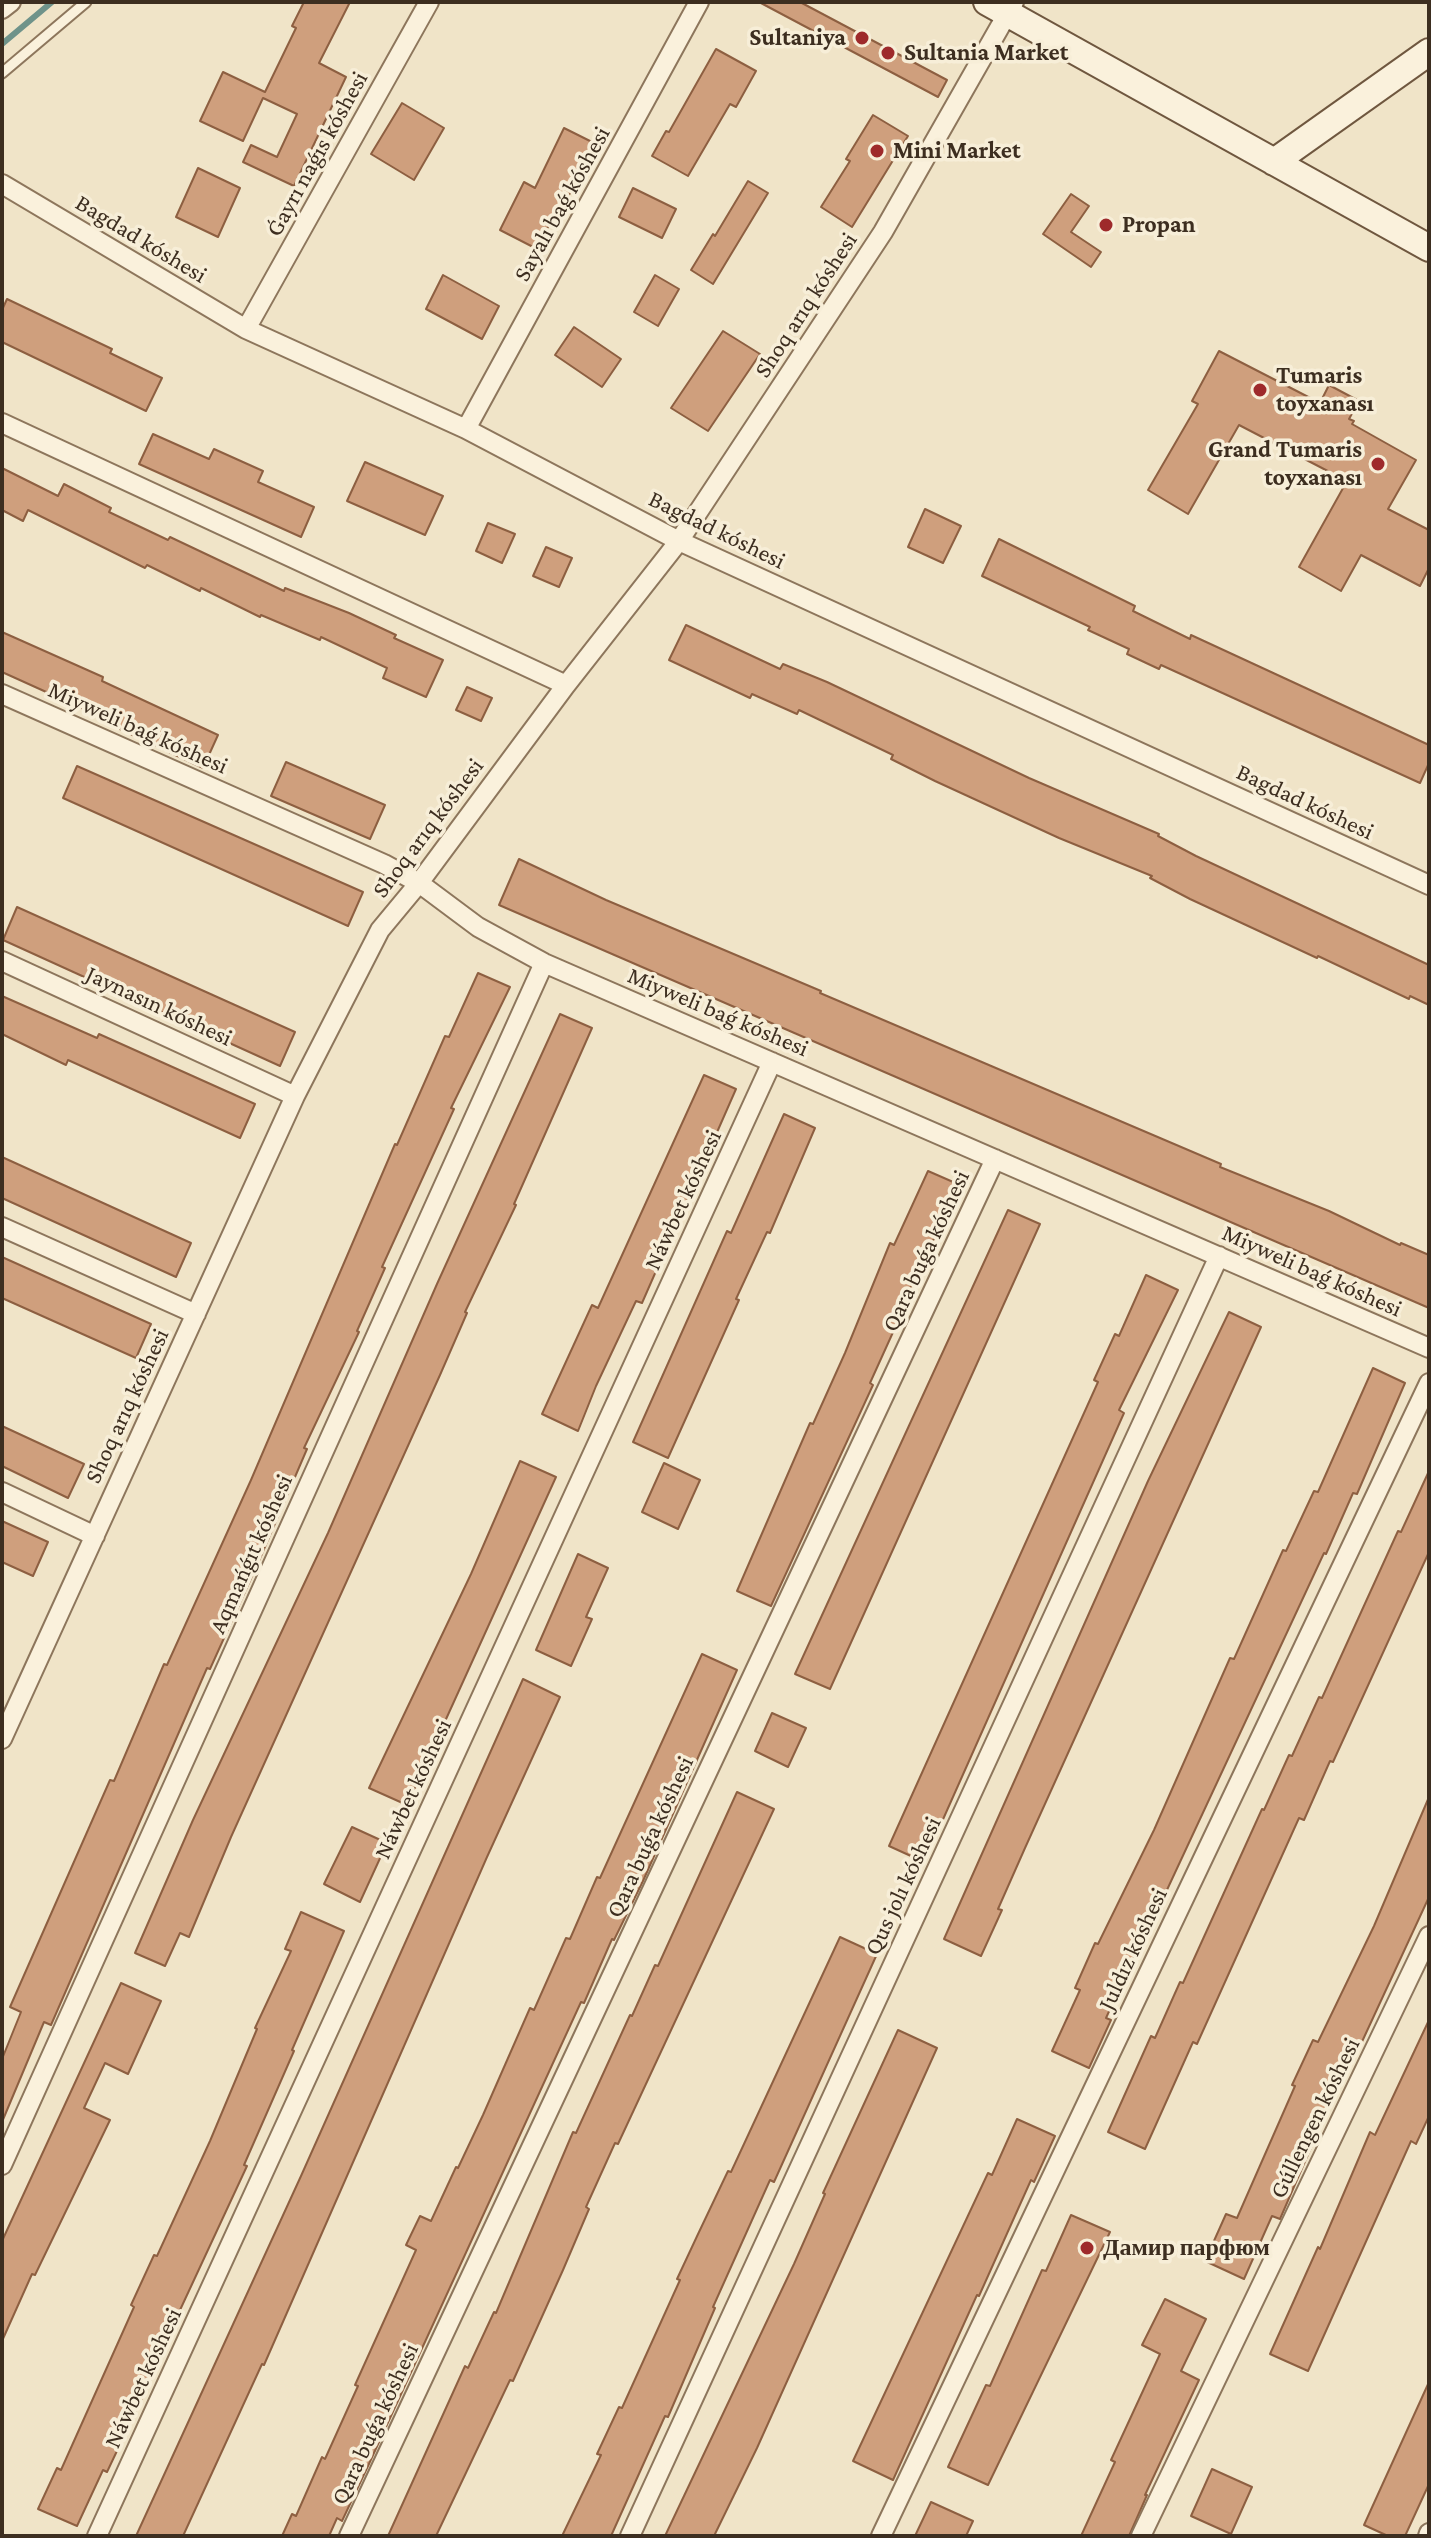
<!DOCTYPE html>
<meta charset="utf-8">
<style>
body{margin:0}
#map{position:relative;width:1431px;height:2538px;overflow:hidden;background:#f0e4c8;font-family:"Crimson Pro",serif}
canvas{display:block}
.frame{position:absolute;inset:0;border:4px solid #3d2e20;pointer-events:none}
</style>
<div id="map">
<canvas width="1431" height="2538"></canvas>
<div class="frame"></div>
</div>
<script>
const context = document.querySelector('canvas').getContext('2d');
context.lineJoin = 'round';
function stroke(path, color, width, dash) {
  context.strokeStyle = color;
  context.lineWidth = width;
  context.lineCap = dash ? 'butt' : 'round';
  context.setLineDash(dash || []);
  context.stroke(path);
}
function fill(path, color) {
  context.fillStyle = color;
  context.fill(path, 'evenodd');
}
function write(font, color, halo, rows, align = 'center') {
  context.font = font + ' "Crimson Pro",serif';
  context.lineWidth = 7;
  context.setLineDash([]);
  context.textBaseline = 'middle';
  context.strokeStyle = halo;
  context.fillStyle = color;
  for (const [text, x, y, turn = 0] of rows) {
    context.save();
    context.translate(x, y);
    context.rotate((+turn || 0) * Math.PI / 180);
    context.textAlign = isNaN(turn) ? turn : align;
    if (halo) context.strokeText(text, 0, 0);
    context.fillText(text, 0, 0);
    context.restore();
  }
}
const stream = new Path2D(`
 M2 44 52 2`);
const building = new Path2D(`
 M304 2H350L319 63 346 77 294 186 243 162 251 145 277 157 297 114 263 98 243 141 200 121 223 72 265 92 296 28 292 26Z
 M759 2H800L947 80 938 97Z
 M716 49 756 71 736 107 730 104 688 176 652 156 666 131 669 132Z
 M402 103 444 128 414 180 371 154Z
 M873 115 908 136 852 227 821 207 850 161 846 159Z
 M564 128 594 143 569 195 565 193 537 249 500 230 524 182 535 188Z
 M198 168 240 188 218 237 176 217Z
 M748 181 768 193 713 284 691 270 713 234 715 236Z
 M633 188 676 209 662 238 619 217Z
 M1071 194 1089 206 1071 232 1101 252 1091 267 1043 234Z
 M443 275 499 306 482 339 426 309Z
 M655 275 679 289 658 326 634 312Z
 M7 299 112 349 110 353 162 378 146 411 2 342V310Z
 M574 327 621 359 602 387 555 355Z
 M723 331 760 354 708 431 671 408Z
 M1219 351 1320 403 1329 385 1359 401 1349 419 1354 421 1352 424 1416 460 1388 509 1429 530V568L1420 586 1361 555 1341 591 1299 567 1347 481 1239 425 1188 514 1148 490 1198 404 1192 401Z
 M153 434 209 459 214 449 263 471 258 482 314 507 301 537 139 464Z
 M365 462 443 496 425 535 347 501Z
 M2 468 58 496 64 484 111 508 109 512 168 540 170 537 284 591 285 588 349 613 396 635 394 638 443 660 426 697 383 678 387 668 321 637 320 640 261 615 260 617 201 588 200 591 147 565 145 568 28 510 23 521 2 510Z
 M925 509 961 526 943 563 908 547Z
 M488 523 515 534 502 563 476 551Z
 M999 539 1135 606 1133 611 1190 639 1191 635 1429 745V763L1420 783 1161 665 1159 669 1127 654 1129 649 1088 630 1090 627 982 576Z
 M546 547 572 558 559 587 533 576Z
 M686 625 780 669 783 664 827 682 1029 778 1159 834 1158 836 1196 856 1429 965V1005L1410 996 1409 999 1318 956 1317 958 1190 899 1150 878 1152 876 1059 838 935 781 891 759 893 755 799 710 797 714 752 694 750 698 669 660Z
 M2 632 103 677 102 681 218 735 203 768 105 722 106 719 2 672Z
 M467 687 492 698 481 721 456 710Z
 M286 762 385 805 370 839 271 796Z
 M77 766 363 892 348 926 63 798Z
 M519 859 606 900 821 991 820 993 1221 1164 1220 1167 1329 1211 1400 1245 1401 1243 1429 1255V1308L499 905Z
 M17 907 295 1032 280 1066 3 940Z
 M478 973 510 987 451 1108 454 1109 382 1267 385 1268 357 1331 359 1332 304 1448 307 1449 258 1563 210 1669 207 1668 51 2025 44 2022 2 2122V2059L21 2012 10 2007 110 1780 114 1781 164 1664 167 1665 251 1480 395 1144 397 1145 445 1036 449 1037Z
 M2 996 97 1038 99 1034 255 1104 240 1138 68 1060 66 1065 2 1034Z
 M560 1014 592 1028 514 1204 516 1205 465 1312 467 1313 440 1375 231 1837 189 1937 180 1933 165 1966 135 1953 193 1820 328 1533 437 1284Z
 M704 1075 736 1089 642 1303 636 1301 596 1386 578 1431 542 1414 592 1305 598 1308Z
 M784 1114 815 1128 770 1233 767 1232 736 1299 739 1300 668 1458 633 1442 727 1231 731 1233Z
 M2 1157 191 1243 176 1277 2 1198Z
 M928 1171 960 1185 896 1317 899 1319 870 1383 873 1385 771 1606 737 1591 810 1423 813 1424 845 1353 890 1243 894 1245Z
 M1008 1210 1040 1224 830 1689 795 1674Z
 M2 1257 151 1324 136 1358 2 1298Z
 M1146 1275 1178 1290 1119 1410 1124 1413 924 1862 889 1846 1098 1382 1094 1380 1115 1334 1119 1336Z
 M1229 1312 1261 1327 1025 1848 998 1909 1002 1910 981 1956 944 1939 1148 1481Z
 M1373 1368 1405 1383 1357 1494 1353 1493 1326 1554 1324 1553 1166 1892 1138 1948 1106 2018 1111 2020 1089 2068 1052 2051 1080 1990 1075 1988 1095 1943 1098 1944 1154 1830 1230 1658 1234 1659 1283 1550 1286 1551 1314 1491 1318 1492Z
 M2 1426 84 1464 68 1498 2 1466Z
 M520 1461 556 1477 407 1805 369 1788 471 1574Z
 M664 1463 700 1480 678 1529 642 1512Z
 M1429 1471V1552L1333 1762 1330 1761 1304 1820 1299 1818 1197 2044 1193 2042 1145 2149 1108 2132 1151 2036 1155 2038 1180 1982 1183 1983 1262 1809 1264 1810 1289 1755 1292 1756 1319 1697 1322 1698 1398 1531 1401 1532Z
 M2 1521 48 1542 33 1576 2 1562Z
 M578 1554 608 1568 586 1617 592 1619 571 1666 536 1650Z
 M702 1654 737 1670 643 1881 614 1940 612 1939 584 2003 581 2002 368 2466 342 2521 337 2518 329 2536H282L292 2514 296 2516 322 2457 325 2459 358 2386 355 2385 416 2250 406 2245 420 2216 431 2221 456 2167 458 2168 483 2115 530 2008 534 2010 566 1938 570 1939 597 1877 600 1878Z
 M523 1679 560 1697 487 1857 264 2365 262 2364 183 2536H136L301 2176Z
 M772 1713 806 1728 788 1767 755 1751Z
 M737 1792 774 1809 618 2144 615 2143 586 2207 589 2209 563 2270 513 2381 510 2380 436 2536H388L465 2366 468 2368 494 2312 496 2313 573 2132 576 2133 630 2015 632 2016 655 1965 658 1966Z
 M1429 1797V1897L1360 2046 1356 2044 1280 2219 1272 2216 1244 2279 1205 2261 1226 2214 1237 2218 1295 2086 1292 2085 1313 2040 1318 2042 1374 1926Z
 M352 1827 387 1843 360 1902 324 1884Z
 M301 1912 344 1931 292 2050 294 2051 244 2165 247 2166 167 2338 170 2339 107 2472 103 2470 77 2526 38 2509 57 2468 61 2470 134 2307 131 2305 154 2255 157 2256 210 2141 257 2029 255 2028 291 1951 285 1949Z
 M840 1937 877 1954 774 2182 770 2180 713 2307 715 2308 668 2417 665 2416 611 2536H562L601 2455 597 2454 619 2407 622 2408 680 2280 677 2279 699 2232 728 2171 731 2172Z
 M121 1983 161 2001 128 2074 105 2063 84 2108 110 2120 35 2275 32 2274 2 2341V2241Z
 M1429 2020V2116L1416 2144 1411 2141 1308 2371 1270 2354 1318 2247 1320 2249 1370 2132 1375 2135Z
 M898 2030 937 2048 757 2448 714 2536H665L794 2264 825 2194 823 2193Z
 M1017 2119 1055 2136 1034 2182 1031 2180 979 2296 977 2295 893 2480 853 2461 988 2173 992 2175Z
 M1071 2215 1110 2232 988 2485 948 2467 986 2385 990 2386 1042 2270 1046 2271Z
 M1165 2299 1206 2319 1181 2371 1199 2380 1145 2495H1147L1129 2536H1081L1115 2462 1111 2460 1160 2354 1142 2345Z
 M1429 2382V2484L1405 2536H1388L1364 2525Z
 M1212 2469 1252 2487 1231 2534 1191 2516Z
 M931 2502 973 2521 966 2536H915Z`);
const lane = new Path2D(`
 M2 73 86 2`);
const street = new Path2D(`
 M2 9 11 2
 M2 184 246 329 466 429 679 541 1429 885
 M246 329 429 2
 M2 423 566 685
 M466 429 699 2
 M2 694 384 864 419 883 478 927 544 963 1429 1348
 M2 961 295 1096
 M2 1227 196 1314
 M2 1492 95 1536
 M2 1739 295 1096 380 930 419 883 566 685 679 541 883 232 1014 2
 M2 2165 544 963
 M97 2536 772 1062
 M349 2536 995 1159
 M630 2536 1219 1256
 M881 2536 1429 1383
 M1141 2536 1429 1936
 M1428 2536 1429 2533`);
const secondary = new Path2D(`
 M987 2 1429 248
 M1274 162 1429 52`);
const markers = [
 [862,38,8,"#9e2a2b"],
 [888,53,8,"#9e2a2b"],
 [877,151,8,"#9e2a2b"],
 [1106,225,8,"#9e2a2b"],
 [1260,390,8,"#9e2a2b"],
 [1378,464,8,"#9e2a2b"],
 [1087,2248,8,"#9e2a2b"]
];
const poiNames = [
 ["Sultaniya",846,38,"right"],
 ["Sultania Market",904,53],
 ["Mini Market",893,151],
 ["Propan",1122,225],
 ["Tumaris",1276,376],
 ["toyxanası",1276,404],
 ["Grand Tumaris",1362,450,"right"],
 ["toyxanası",1362,478,"right"],
 ["Дамир парфюм",1103,2248]
];
const streetNames = [
 ["Ǵayrı naǵıs kóshesi",317,154,-61],
 ["Sayalı baǵ kóshesi",562,204,-61],
 ["Bagdad kóshesi",141,239,31],
 ["Shoq arıq kóshesi",806,305,-57],
 ["Bagdad kóshesi",717,530,26],
 ["Miyweli baǵ kóshesi",138,728,24],
 ["Bagdad kóshesi",1305,802,25],
 ["Shoq arıq kóshesi",428,828,-53],
 ["Jaynasın kóshesi",159,1006,25],
 ["Miyweli baǵ kóshesi",718,1012,23],
 ["Náwbet kóshesi",683,1200,-65],
 ["Qara buǵa kóshesi",926,1251,-65],
 ["Miyweli baǵ kóshesi",1312,1271,24],
 ["Shoq arıq kóshesi",127,1406,-65],
 ["Aqmańǵıt kóshesi",251,1554,-66],
 ["Náwbet kóshesi",413,1789,-65],
 ["Qara buǵa kóshesi",650,1837,-65],
 ["Qus jolı kóshesi",903,1886,-65],
 ["Juldız kóshesi",1133,1949,-65],
 ["Gúllengen kóshesi",1315,2118,-64],
 ["Náwbet kóshesi",143,2378,-65],
 ["Qara buǵa kóshesi",375,2424,-65]
];
stroke(stream, '#6f938a', 6);
fill(building, '#cf9f7d');
stroke(building, '#8d5f41', 2);
stroke(lane, '#8d765c', 13);
stroke(street, '#8d765c', 22);
stroke(secondary, '#6f573f', 30);
stroke(lane, '#faf1dc', 9);
stroke(street, '#faf1dc', 18);
stroke(secondary, '#faf1dc', 26);
for (const [x, y, r, color] of markers) {
  const dot = new Path2D();
  dot.arc(x, y, r, 0, 2 * Math.PI);
  context.fillStyle = color;
  context.fill(dot);
  stroke(dot, '#f7eed8', 3);
}
write('bold 24px', '#3d2e20', '#f7eed8', poiNames, 'left');
write('24px', '#3d2e20', '#f7eed8', streetNames);
</script>
